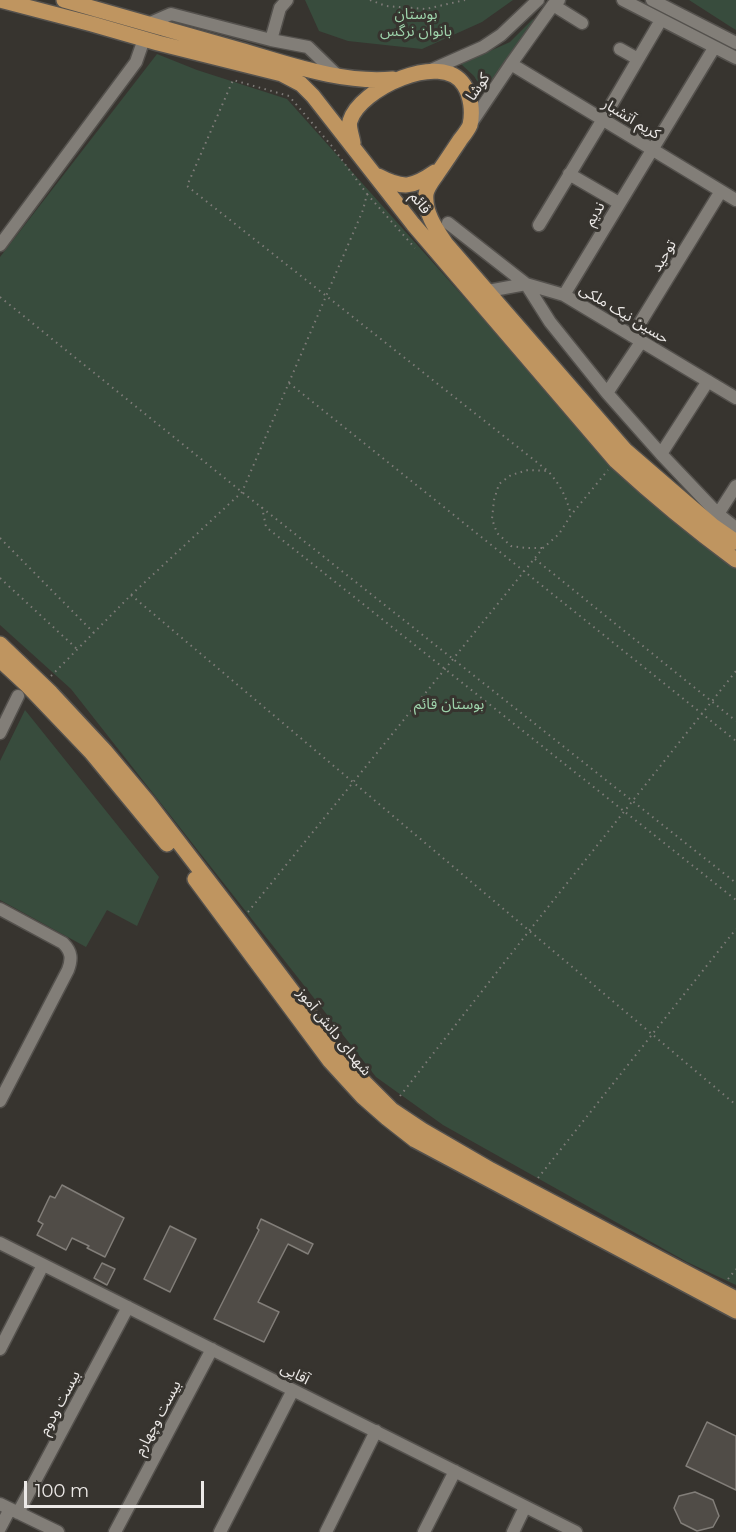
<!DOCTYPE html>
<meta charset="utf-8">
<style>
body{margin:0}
#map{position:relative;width:736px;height:1532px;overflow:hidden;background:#37342f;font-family:Montserrat,sans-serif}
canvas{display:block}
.scale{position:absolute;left:24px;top:1481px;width:180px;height:27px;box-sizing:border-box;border:3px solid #ece9e7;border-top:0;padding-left:8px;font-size:18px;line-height:21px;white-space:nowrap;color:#ece9e7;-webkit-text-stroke:4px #37342f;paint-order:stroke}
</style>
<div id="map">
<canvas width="736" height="1532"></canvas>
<div class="scale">100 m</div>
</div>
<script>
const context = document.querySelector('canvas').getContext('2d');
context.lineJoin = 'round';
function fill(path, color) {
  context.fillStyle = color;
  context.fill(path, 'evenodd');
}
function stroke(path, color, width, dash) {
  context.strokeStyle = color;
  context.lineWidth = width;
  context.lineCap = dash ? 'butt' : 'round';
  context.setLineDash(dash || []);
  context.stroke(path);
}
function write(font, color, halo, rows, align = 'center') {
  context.font = font + ' Montserrat,"Noto Sans Arabic",sans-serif';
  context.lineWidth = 6;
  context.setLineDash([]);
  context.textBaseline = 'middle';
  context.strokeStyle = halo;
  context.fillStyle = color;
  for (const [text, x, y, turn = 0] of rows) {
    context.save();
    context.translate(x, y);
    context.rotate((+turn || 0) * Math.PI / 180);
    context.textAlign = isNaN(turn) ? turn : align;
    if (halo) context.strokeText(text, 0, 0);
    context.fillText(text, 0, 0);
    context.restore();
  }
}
const green = new Path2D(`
 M305 0H513L482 22 422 49 348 41 319 31Z
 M689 0H736V30L731 27Z
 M533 19 536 22 483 91 474 76 461 64 510 42Z
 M157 54 197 70 287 99 627 480 736 563V1285L687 1262 443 1125 376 1077 71 689 0 625V257Z
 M25 710 159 877 137 926 107 910 86 947 0 900V761Z`);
const building = new Path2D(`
 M62 1185 124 1218 105 1257 87 1248 89 1246 72 1238 66 1250 37 1235 43 1224 38 1221 50 1196 55 1198Z
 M261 1219 313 1244 308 1254 288 1244 258 1302 279 1312 264 1342 214 1319 259 1230 257 1228Z
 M170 1226 196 1239 170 1292 144 1279Z
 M102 1263 115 1269 107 1285 94 1278Z
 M707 1422 736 1436V1490L686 1466Z
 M695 1492 713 1500 719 1516 713 1527 697 1531 681 1523 674 1508 679 1496Z`);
const path = new Path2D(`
 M370 0 386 6 426 9 465 0
 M367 194 415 248
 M0 297 242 492 736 883
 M289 383 736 741
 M262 507 266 527 736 900
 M0 538 94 633
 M542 548H526L511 546 497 533 492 519 494 500 499 484 511 475 528 470 548 471
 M535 559 736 721
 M0 578 77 649
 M131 595 736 1105
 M51 676 131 595 242 492 363 210 367 194 331 145 289 96 233 80 187 186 548 471C561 486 566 496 571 515
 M248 912 543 548 559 534 571 515 608 470
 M400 1096 529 931 736 671
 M538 1178 736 929
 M728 1279 736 1269`);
const minor = new Path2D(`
 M623 0 736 58
 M652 0 736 43
 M553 5 582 23
 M148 24 171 14 271 40 308 47 338 76
 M271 40 280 8 287 0
 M620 49 638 59
 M511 64 736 200
 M431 70 483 47 501 35 538 0
 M470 125 511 64 553 5 559 0
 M569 174 619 203
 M448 223 526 284 550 322 607 393 661 454 718 514 736 528
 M539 225 603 119 661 20
 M0 245 136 62 144 39
 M488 291 526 284 564 295 736 398
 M564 295 714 48
 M632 336 721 191
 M607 393 641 342
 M661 454 708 381
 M718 514 736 486
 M0 733 18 696
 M0 909 63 943C72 952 72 959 68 970L0 1101
 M0 1243 576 1532
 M0 1349 43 1265
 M0 1504 58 1532
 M18 1513 128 1307
 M0 1528 10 1509
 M115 1532 212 1349
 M220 1532 293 1390
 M326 1532 376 1431
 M424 1532 455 1471
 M513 1532 525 1507`);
const major = new Path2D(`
 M0 0 92 24 158 43 282 74 301 84 313 96 413 224 616 461C654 496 694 529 736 560
 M64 0C123 17 182 33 240 50 289 64 342 84 393 79
 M353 143C352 136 348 127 350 121 359 89 442 50 464 85 471 96 473 112 470 125 468 130 463 136 460 140 452 152 445 163 437 174 433 180 427 187 426 194 424 212 436 229 446 244L625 450 713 526 736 542
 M378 176C403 189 412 188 435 172
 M0 644 51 693 105 751 147 801 240 922 341 1056 365 1083 392 1110 422 1130 491 1170 736 1299
 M0 660 28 686 91 752 167 844
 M195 879 330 1061 362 1096 387 1118 415 1140 736 1311`);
const parkNames = [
 ["بوستان",416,15],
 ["بانوان نرگس",416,32],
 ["بوستان قائم",449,705]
];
const streetNames = [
 ["کوشا",478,87,-56],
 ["کریم آتشبار",631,119,31],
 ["قائم",420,203,52],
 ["ندیم",595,214,-59],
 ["توحید",664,256,-59],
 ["حسین نیک ملکی",624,314,31],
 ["شهدای دانش آموز",334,1032,51],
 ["آقایی",295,1374,27],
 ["بیست ودوم",60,1403,-62],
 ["بیست وچهارم",158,1418,-62]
];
fill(green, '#384c3d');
fill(building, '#504c47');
stroke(building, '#827e79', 1.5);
stroke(minor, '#54514d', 15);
stroke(major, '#54514d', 18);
stroke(path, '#7e7b78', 2, [1.5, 4.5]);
stroke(minor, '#827e78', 12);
stroke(major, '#bf9560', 15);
write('15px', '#9ed3ab', '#37342f', parkNames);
write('15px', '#ece9e7', '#37342f', streetNames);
</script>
